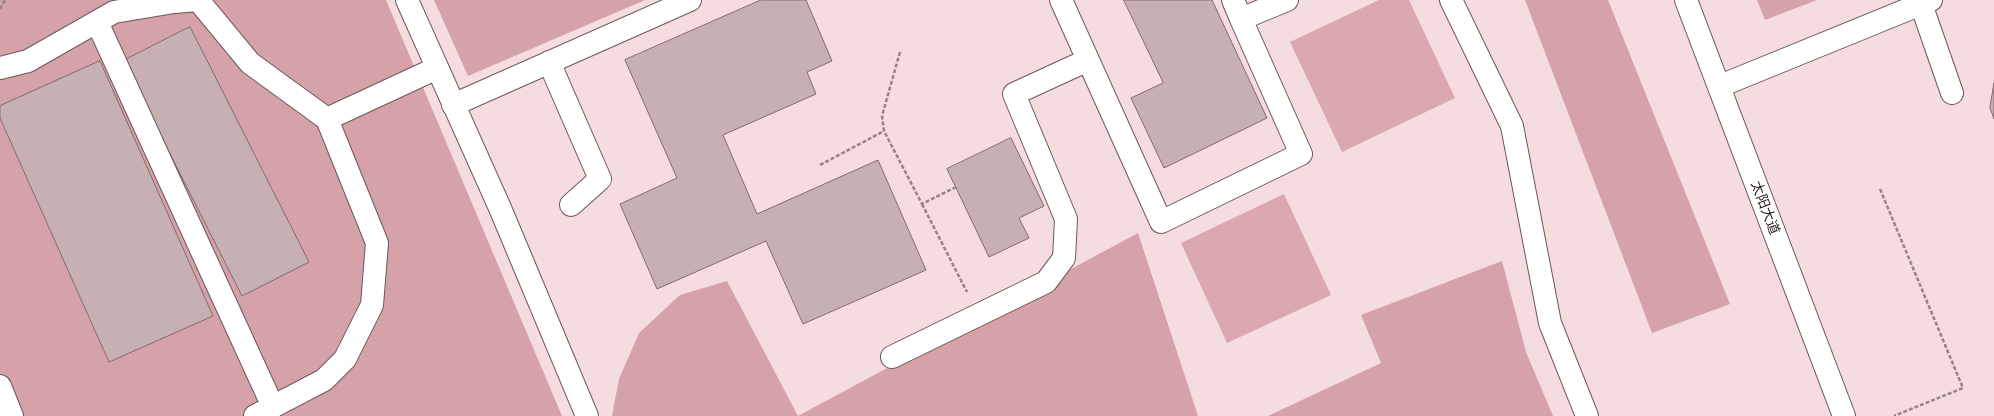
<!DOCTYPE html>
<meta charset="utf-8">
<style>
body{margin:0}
canvas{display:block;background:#f5dcdf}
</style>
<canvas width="1994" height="416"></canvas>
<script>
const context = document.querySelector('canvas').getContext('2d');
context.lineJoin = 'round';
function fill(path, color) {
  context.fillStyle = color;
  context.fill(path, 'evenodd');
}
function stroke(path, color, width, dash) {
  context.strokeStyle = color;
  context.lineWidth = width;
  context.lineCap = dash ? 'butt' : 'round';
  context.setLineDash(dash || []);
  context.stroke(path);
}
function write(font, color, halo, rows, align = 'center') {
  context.font = font + ' Quicksand,"Noto Sans SC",sans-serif';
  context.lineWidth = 3;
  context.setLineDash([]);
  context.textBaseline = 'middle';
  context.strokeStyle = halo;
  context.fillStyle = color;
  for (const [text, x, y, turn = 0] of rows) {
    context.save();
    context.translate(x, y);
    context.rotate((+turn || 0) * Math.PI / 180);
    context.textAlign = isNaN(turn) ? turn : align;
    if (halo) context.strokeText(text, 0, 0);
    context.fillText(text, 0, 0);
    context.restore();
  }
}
const green = new Path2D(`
 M1379 0H1409L1455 98 1342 152 1290 42Z
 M1284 194 1331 295 1227 343 1181 243Z`);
const forest = new Path2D(`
 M0 0H386L562 416H0Z
 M434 0H645L468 76Z
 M1525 0H1608L1730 304 1652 333Z
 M1757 0H1817L1765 20Z
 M1138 233 1198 416H612L619 379 639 333 680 295 727 281 798 416Z
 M1502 261 1526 352 1553 416H1268L1381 363 1361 315Z`);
const building = new Path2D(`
 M761 0H806L832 61 807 72 816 94 723 135 757 214 878 160 926 270 803 324 766 241 657 289 620 204 677 178 625 60Z
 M1124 0H1212L1267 118 1164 168 1131 98 1163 83Z
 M190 27 309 262 242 296 123 61Z
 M100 61 213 316 109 362 0 118V106Z
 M1994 83V119L1990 108Z
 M1011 138 1044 206 1019 218 1029 238 989 257 947 169Z`);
const path = new Path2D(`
 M0 9 5 0
 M900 52 882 116 884 131 922 204 956 187
 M820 165 884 131
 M1880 189 1963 388 1894 416
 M922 204 967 292`);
const minor = new Path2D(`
 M407 0 500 208 587 416
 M1061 0 1161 222 1301 154 1241 19
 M1233 0 1241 19 1287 0
 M1451 0 1512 126 1550 323 1587 416
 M1921 4 1952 93
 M97 22 273 407
 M549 62 600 179 571 205
 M0 68 28 61 114 12 174 2 198 0 250 63 327 119
 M1720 86 1931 0
 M453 105 690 0
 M892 357 1046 282 1064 258 1066 219 1014 94 1088 60
 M0 386 12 416
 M255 416 324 380 345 359 372 305 377 243 327 119 437 68`);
const major = new Path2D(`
 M1686 0 1844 416`);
const streetNames = [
 ["太阳大道",1765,208,69]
];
fill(green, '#daa8ae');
fill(forest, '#d6a2a9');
fill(building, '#c7b0b2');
stroke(building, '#806b6d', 1);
stroke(minor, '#6c575a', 24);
stroke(major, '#6c575a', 24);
stroke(path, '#958486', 2.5, [4, 2]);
stroke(minor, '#fff', 22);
stroke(major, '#fff', 22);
write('14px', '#282021', '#fff', streetNames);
</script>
